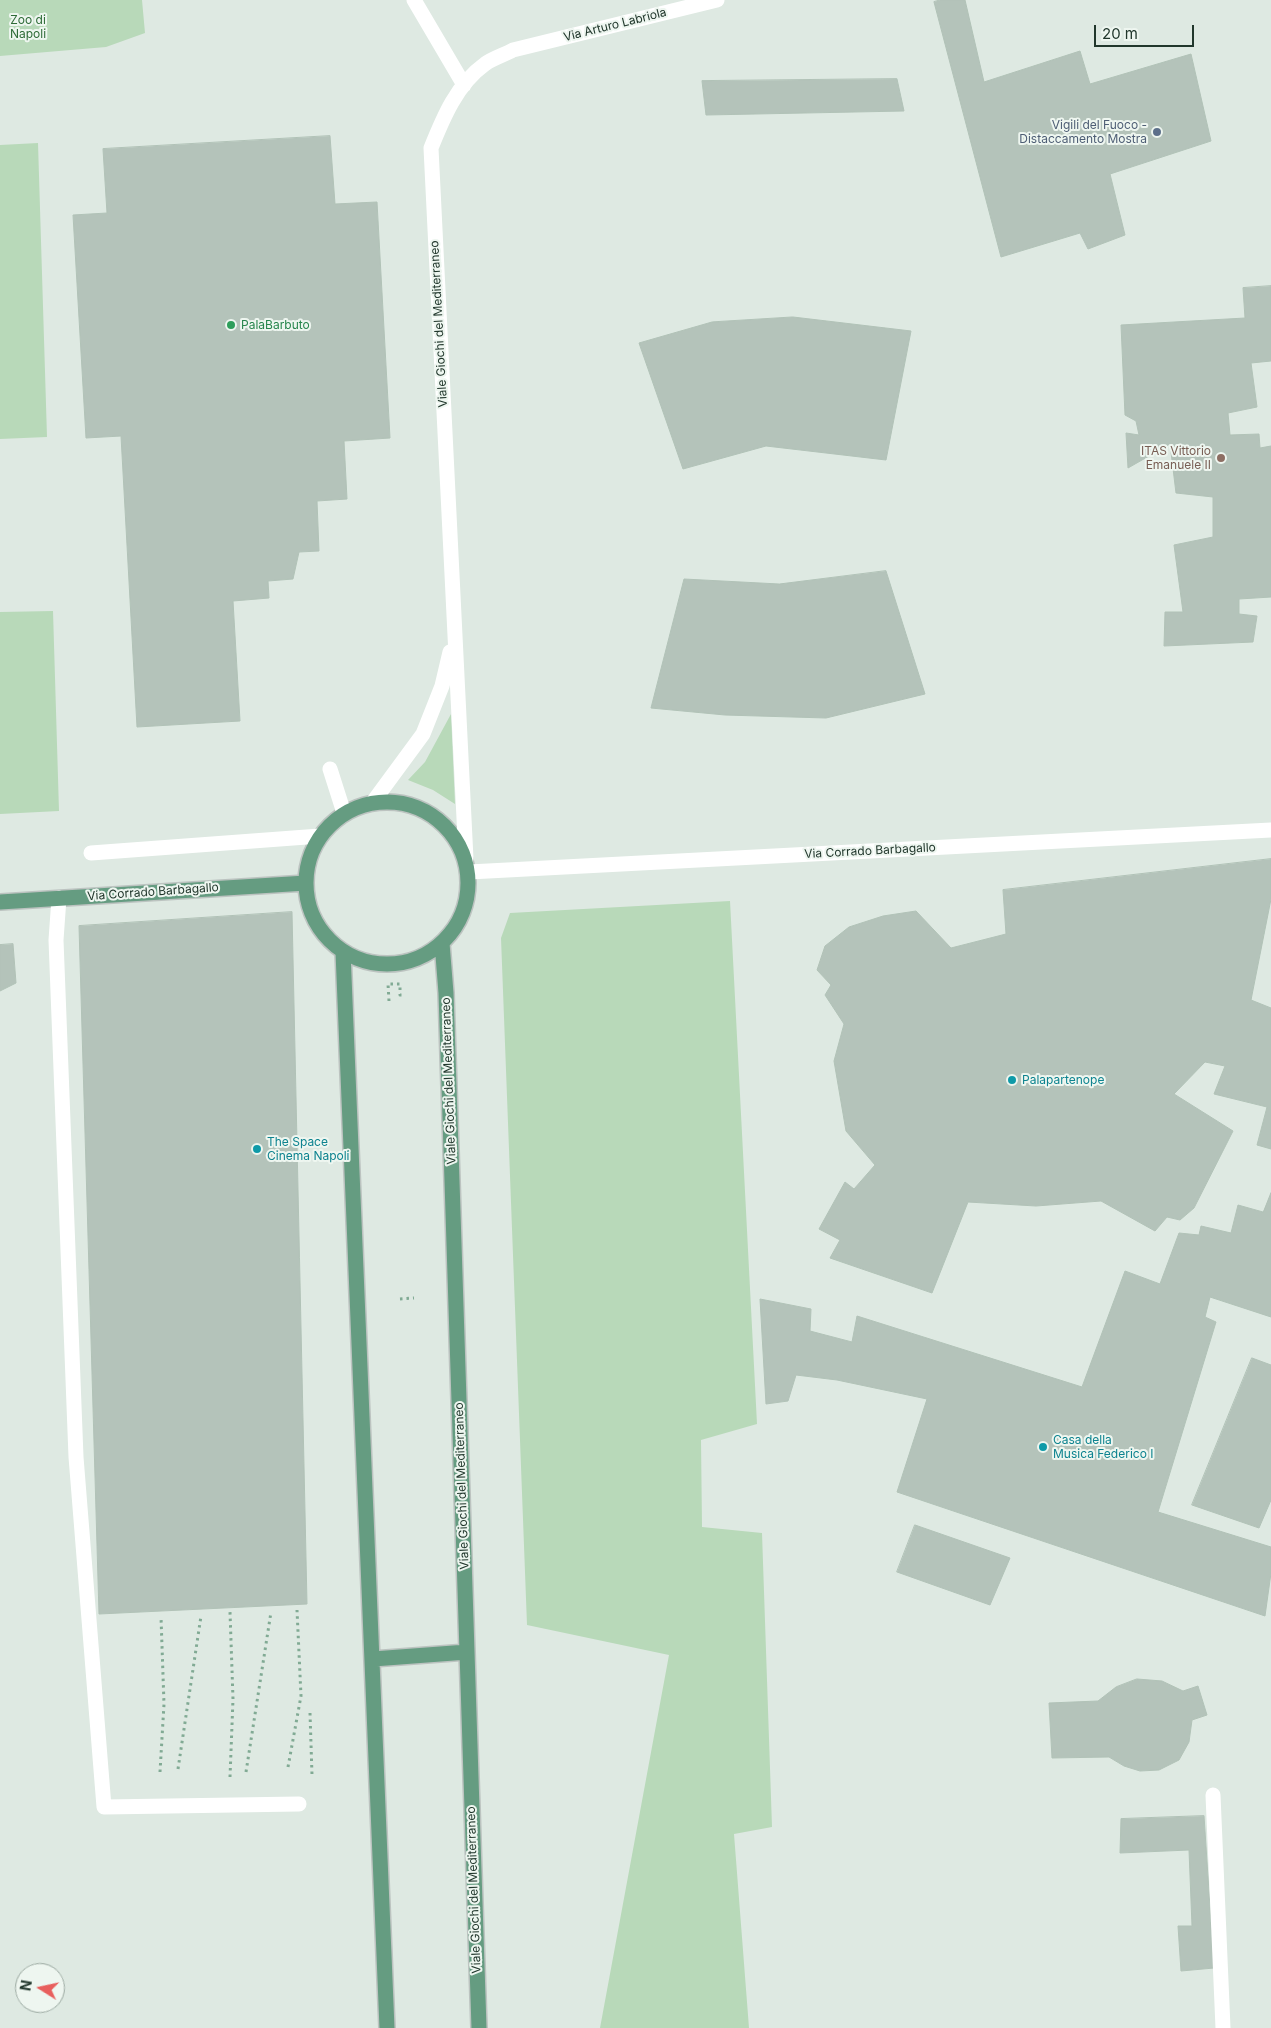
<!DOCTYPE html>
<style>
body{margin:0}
#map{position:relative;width:1271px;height:2028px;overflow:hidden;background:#dee9e2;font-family:Inter,sans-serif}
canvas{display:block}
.north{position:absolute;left:15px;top:1963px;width:50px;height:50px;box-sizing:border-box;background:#eef6f0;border:1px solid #9caaa2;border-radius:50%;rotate:280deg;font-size:14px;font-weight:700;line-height:20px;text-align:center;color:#21372c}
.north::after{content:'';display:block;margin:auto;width:18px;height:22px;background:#e85f5d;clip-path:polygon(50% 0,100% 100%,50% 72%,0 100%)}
.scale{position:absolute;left:1094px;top:25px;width:100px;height:22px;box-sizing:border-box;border:2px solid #21372c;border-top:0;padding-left:6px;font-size:15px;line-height:18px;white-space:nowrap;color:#21372c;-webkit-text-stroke:4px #eef6f0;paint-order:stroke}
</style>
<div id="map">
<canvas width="1271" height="2028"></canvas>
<div class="north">N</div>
<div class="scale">20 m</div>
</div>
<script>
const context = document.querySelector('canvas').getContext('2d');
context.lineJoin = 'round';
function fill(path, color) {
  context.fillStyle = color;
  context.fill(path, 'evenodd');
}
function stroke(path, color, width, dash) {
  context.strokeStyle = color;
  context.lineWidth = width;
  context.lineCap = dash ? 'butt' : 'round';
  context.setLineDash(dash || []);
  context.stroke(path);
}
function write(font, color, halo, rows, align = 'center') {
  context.font = font + ' Inter,sans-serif';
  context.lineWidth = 4;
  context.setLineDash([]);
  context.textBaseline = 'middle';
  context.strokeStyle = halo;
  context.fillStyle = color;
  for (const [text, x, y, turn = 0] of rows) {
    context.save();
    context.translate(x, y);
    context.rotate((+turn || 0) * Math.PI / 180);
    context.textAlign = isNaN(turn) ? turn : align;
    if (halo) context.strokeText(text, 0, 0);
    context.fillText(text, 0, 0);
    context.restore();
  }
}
const green = new Path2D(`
 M0 0H142L145 33 106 47 0 56Z
 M38 143 47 437 0 439V145Z
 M53 611 59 811 0 814V612Z
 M451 714 455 804 433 790 408 780 425 762Z
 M730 901 757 1424 701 1440 702 1527 762 1533 772 1827 734 1834 749 2028H600L669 1655 527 1625 501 938 510 913Z`);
const building = new Path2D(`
 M940 0H965L984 82 1080 51 1090 84 1191 54 1211 141 1110 174 1125 235 1088 249 1080 233 1001 257 934 2Z
 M897 79 904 111 706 115 702 81Z
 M330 136 335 204 377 202 390 438 344 441 347 499 317 501 319 551 299 552 293 579 268 581 269 598 233 601 240 721 137 727 121 436 86 438 73 215 107 213 103 149Z
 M1271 286V361L1251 363 1257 407 1228 413 1230 435 1259 434 1260 448 1271 446V597L1239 599V614L1257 616 1253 642 1164 646 1165 612H1183L1174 545 1213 537V497L1176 493 1170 444 1128 468 1126 433 1139 435 1136 421 1125 415 1121 325 1245 318 1243 288Z
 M793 317 911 331 886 460 766 446 683 469 639 343 712 322Z
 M886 571 925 694 826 718 725 715 651 708 684 579 779 584Z
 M1271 859V899L1251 1000 1271 1008V1149L1257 1145 1267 1107 1214 1094 1225 1066 1205 1062 1174 1094 1233 1131 1194 1208 1180 1220 1167 1217 1155 1231 1101 1201 1036 1206 968 1202 932 1293 830 1258 840 1240 819 1229 845 1182 854 1189 875 1165 846 1131 834 1061 844 1024 825 995 831 985 817 970 825 946 849 927 883 916 916 911 951 948 1006 934 1003 890Z
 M292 912 307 1604 99 1614 79 926Z
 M13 944 16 983 0 991V945Z
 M1271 1193V1317L1210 1297 1205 1317 1216 1322 1158 1512 1271 1547V1573L1265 1616 897 1492 927 1399 837 1380 796 1375 788 1401 766 1404 760 1299 811 1309 810 1331 852 1342 857 1316 1082 1387 1125 1271 1160 1284 1179 1233 1199 1235 1201 1226 1231 1233 1238 1205 1263 1212Z
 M1252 1358 1271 1365V1500L1259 1528 1192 1505Z
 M915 1525 1010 1558 990 1605 897 1572Z
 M1137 1679 1162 1681 1183 1691 1198 1686 1207 1715 1192 1720 1189 1742 1179 1760 1159 1770 1140 1771 1124 1766 1109 1757 1052 1758 1049 1703 1098 1701 1116 1687Z
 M1204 1816 1214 1968 1181 1971 1178 1926H1192L1189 1850 1120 1853 1121 1819Z`);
const path = new Path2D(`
 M389 1001 388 984H400V995H403
 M400 1299 414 1298
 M310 1713 312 1775
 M288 1767 301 1696 297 1610
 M178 1769 201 1616
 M160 1772 164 1704 161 1617
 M246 1772 271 1612
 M230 1777 233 1699 230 1612`);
const minor = new Path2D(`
 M414 0 464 85
 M330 769 344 813
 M373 802 423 734 442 686 450 652
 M91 853 320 836
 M466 859 431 148C443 118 457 84 485 64 493 58 504 55 513 50L717 0
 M469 872 1271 830
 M59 898 56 940 76 1457 104 1807 299 1804
 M1213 1795 1223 2028`);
const major = new Path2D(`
 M306 883a81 81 0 1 1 162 0a81 81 0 1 1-162 0Z
 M0 902 306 883
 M442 943 446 993 479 2028
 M343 952 387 2028
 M373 1659 467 1652`);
const markers = [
 [1157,132,5,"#5c6f8a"],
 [231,325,5,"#2e9e5b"],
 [1221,458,5,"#8d6e63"],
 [1012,1080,5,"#0f9aa8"],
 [257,1149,5,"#0f9aa8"],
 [1043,1447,5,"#0f9aa8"]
];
const parkNames = [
 ["Zoo di",28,20],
 ["Napoli",28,34]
];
const streetNames = [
 ["Via Arturo Labriola",615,25,-14],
 ["Viale Giochi del Mediterraneo",439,324,-93],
 ["Via Corrado Barbagallo",870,851,-3],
 ["Via Corrado Barbagallo",153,892,-4],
 ["Viale Giochi del Mediterraneo",449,1081,-92],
 ["Viale Giochi del Mediterraneo",462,1486,-92],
 ["Viale Giochi del Mediterraneo",474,1890,-92]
];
const serviceNames = [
 ["Vigili del Fuoco -",1147,125],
 ["Distaccamento Mostra",1147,139]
];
const leisureNames = [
 ["PalaBarbuto",241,325]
];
const educationNames = [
 ["ITAS Vittorio",1211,451],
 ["Emanuele II",1211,465]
];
const cultureNames = [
 ["Palapartenope",1022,1080],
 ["The Space",267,1142],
 ["Cinema Napoli",267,1156],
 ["Casa della",1053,1440],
 ["Musica Federico I",1053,1454]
];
fill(green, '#b8d9b9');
fill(building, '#b4c3ba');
stroke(building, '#b1c2b7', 1);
stroke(major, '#bcc3c0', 18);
stroke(path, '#81aa94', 3, [2.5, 4]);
stroke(minor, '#fff', 15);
stroke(major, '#659c81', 15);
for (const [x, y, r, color] of markers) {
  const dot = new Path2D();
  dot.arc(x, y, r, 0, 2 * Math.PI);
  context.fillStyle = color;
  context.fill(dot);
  stroke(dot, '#eef6f0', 2);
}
write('12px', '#2e6b37', '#eef6f0', parkNames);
write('12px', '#21372c', '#eef6f0', streetNames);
write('12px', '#4e5e75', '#eef6f0', serviceNames, 'right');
write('12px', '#27864d', '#eef6f0', leisureNames, 'left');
write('12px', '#785e54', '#eef6f0', educationNames, 'right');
write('12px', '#0d838f', '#eef6f0', cultureNames, 'left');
</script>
